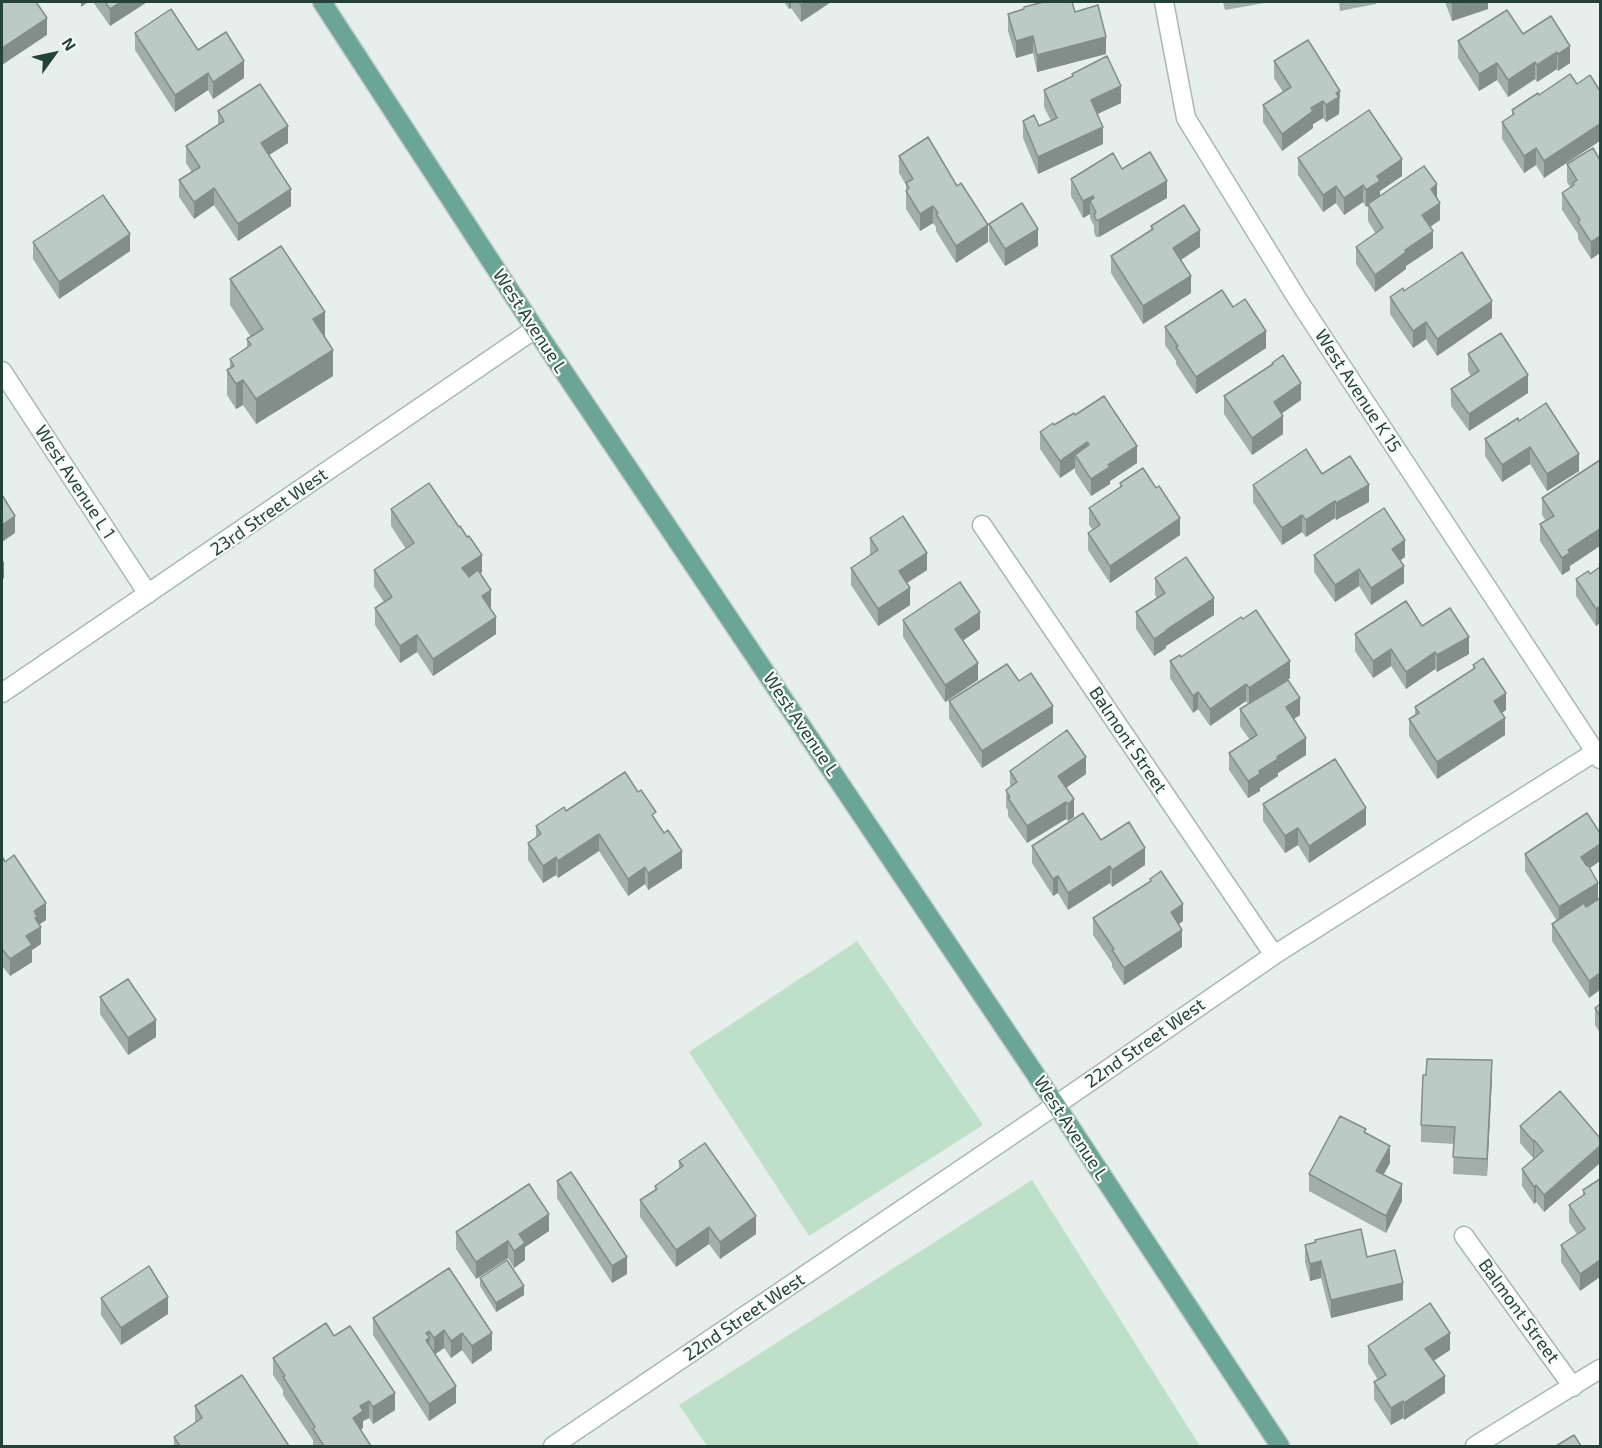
<!DOCTYPE html>
<style>
body{margin:0}
#map{position:relative;width:1602px;height:1448px;overflow:hidden;background:#e6efeb;font-family:"Exo 2",sans-serif}
canvas{display:block}
.frame{position:absolute;inset:0;border:3px solid #24423a;pointer-events:none}
.north{position:absolute;left:24px;top:24px;width:60px;height:60px;-webkit-text-stroke:4px #f7fbf9;paint-order:stroke;rotate:57deg;font-size:16px;font-weight:700;line-height:24px;text-align:center;color:#24423a}
.north::after{content:'';display:block;margin:auto;width:21px;height:27px;background:#24423a;clip-path:polygon(50% 0,100% 100%,50% 72%,0 100%)}
</style>
<div id="map">
<canvas width="1602" height="1448"></canvas>
<div class="frame"></div>
<div class="north">N</div>
</div>
<script>
const context = document.querySelector('canvas').getContext('2d');
context.lineJoin = 'round';
function fill(path, color) {
  context.fillStyle = color;
  context.fill(path, 'evenodd');
}
function stroke(path, color, width, dash) {
  context.strokeStyle = color;
  context.lineWidth = width;
  context.lineCap = dash ? 'butt' : 'round';
  context.setLineDash(dash || []);
  context.stroke(path);
}
function write(font, color, halo, rows, align = 'center') {
  context.font = font + ' "Exo 2",sans-serif';
  context.lineWidth = 4.5;
  context.setLineDash([]);
  context.textBaseline = 'middle';
  context.strokeStyle = halo;
  context.fillStyle = color;
  for (const [text, x, y, turn = 0] of rows) {
    context.save();
    context.translate(x, y);
    context.rotate((+turn || 0) * Math.PI / 180);
    context.textAlign = isNaN(turn) ? turn : align;
    if (halo) context.strokeText(text, 0, 0);
    context.fillText(text, 0, 0);
    context.restore();
  }
}
const green = new Path2D(`
 M857 941 983 1125 809 1236 689 1052Z
 M1032 1180 1200 1446H707L679 1405Z`);
const minor = new Path2D(`
 M1164 2 1186 118 1298 300 1600 759
 M2 371 148 594
 M982 525 1274 955
 M2 693 535 329
 M1464 1236 1573 1387
 M553 1446 1056 1105 1274 955 1595 752
 M1475 1446 1600 1369`);
const primary = new Path2D(`
 M322 2 535 329 1056 1105 1280 1446`);
const wall = new Path2D(`
 M93 2H147L110 26Z
 M784 2H831L801 22 791 8 789 9Z
 M1223 2H1270L1225 10Z
 M1339 2H1376V4L1340 11Z
 M1445 2H1488V9L1452 21Z
 M1024 7 1075 12 1106 54 1037 72 1033 53 1016 58 1008 31V14L1024 9Z
 M1551 16 1570 63 1558 71 1557 69 1537 82 1535 79 1508 97 1497 80 1479 91 1458 58V41L1523 34Z
 M135 33 244 78 213 99 208 90 175 112 135 50Z
 M1274 61 1340 108 1339 109V114L1326 122 1323 118 1313 124V128L1282 151 1263 122V105L1283 92 1274 78Z
 M1072 74 1121 103 1097 114 1103 144 1038 174 1023 138V121L1039 126 1051 121 1044 107V90L1072 77Z
 M1570 74 1544 178 1536 165 1524 173 1502 139V122L1512 115V110L1539 95Z
 M218 111 288 143 269 155 291 206 238 241 214 205 194 219 179 197V180L192 172 186 163V146L218 125Z
 M899 156 988 242 956 263 936 231V227L933 223 920 231 906 209V185L899 173Z
 M1298 158 1402 176 1380 191V196L1437 198 1440 220 1430 227 1433 248 1406 266V269L1375 292 1356 264V247L1376 234 1368 221V206L1366 207 1363 202 1344 215 1336 203 1323 212 1298 175Z
 M1600 160V253L1591 259 1578 239V234L1562 210V193L1570 187 1567 182V164Z
 M1122 169 1167 198 1099 237H1096L1094 232V226L1090 218V214L1083 218 1071 196V179Z
 M989 224 1038 246 1005 266 989 241Z
 M1151 226 1200 247 1181 260 1191 293 1143 324 1111 273V256L1151 230Z
 M33 242 130 251 59 299 33 259Z
 M230 279 325 337 333 376 256 424 243 405 236 409 227 395V370L230 369V359L247 347V339L251 337 230 305Z
 M1404 291 1492 318 1437 356 1426 339 1413 348 1390 314V297Z
 M1233 307 1266 348 1196 394 1176 364V361L1165 345V327Z
 M1468 354 1528 393 1469 431 1451 406V389L1471 376 1468 371Z
 M1272 363 1301 400 1281 413 1283 434 1252 455 1224 414V396L1272 365Z
 M1075 415 1137 463 1110 481V484L1091 496 1075 472V468L1060 478 1040 449V432Z
 M1519 421 1579 471 1547 491 1530 464 1502 482 1485 456V439Z
 M1600 460 1570 566V570L1562 575 1540 541V524L1546 521 1542 515V498Z
 M1322 474 1369 502 1336 520 1335 518 1306 537 1302 532 1282 545 1253 502V485Z
 M1120 483 1180 535 1110 583 1088 550V533L1093 530 1089 525V508L1120 488Z
 M391 509 482 572 480 573 491 607 490 608 496 634 433 676 417 652 400 663 375 625V608L384 602 374 587V570L406 549 391 526Z
 M870 538 927 570 907 583 910 605 878 626 851 585V568L870 555Z
 M1314 555 1405 557 1400 560 1404 583 1371 605 1359 586 1335 602 1314 572Z
 M1600 567V623L1596 626 1576 596V579L1590 574Z
 M1155 578 1214 615 1166 646V648L1154 656 1136 629V612L1157 598 1155 595Z
 M903 620 980 629 963 640 978 680 945 702 903 637Z
 M1422 626 1469 654 1437 672 1435 669 1406 689 1391 666 1373 678 1355 651V634Z
 M1181 657 1290 678 1285 681 1300 715 1294 719 1306 755 1278 773V776L1260 788V791L1248 798 1229 770V753L1250 740 1240 726V709L1248 704 1246 701 1210 726 1198 709 1193 713 1170 678V661Z
 M1473 665 1506 710 1502 713 1505 735 1437 779 1409 736V719L1415 715V707L1473 669Z
 M1019 681 1053 723 982 768 949 718V701Z
 M1010 771 1086 774 1066 788 1074 817 1068 821 1066 819 1027 843 1008 816V810L1006 807V790L1010 787Z
 M1263 804 1366 825 1309 863 1298 845 1285 853 1263 821Z
 M566 811 656 820 682 868 648 890 645 884 628 896 599 851 558 878 556 875 543 883 528 860V843L536 838V826Z
 M1600 833V861L1590 868 1598 900 1600 898 1589 998 1552 941V924L1557 921 1525 871V854Z
 M1101 840 1145 865 1112 887 1110 883 1068 910 1058 893 1053 896 1032 863V846Z
 M2 856 46 920 39 924 41 944 32 950V962L10 976 2 966Z
 M1150 879 1183 921 1179 924 1182 947 1124 985 1112 967V963L1093 935V918L1150 881Z
 M100 997 156 1037 128 1055 100 1014Z
 M1600 1004V1033L1595 1025V1008Z
 M1492 1077 1487 1176 1453 1174 1454 1144 1421 1142V1125Z
 M1520 1126 1600 1138V1163L1544 1212 1536 1202 1534 1204 1522 1186V1169L1535 1158 1534 1157 1533 1158 1520 1143Z
 M1366 1133 1390 1163 1383 1175 1402 1201 1386 1233 1309 1191V1174Z
 M679 1161 756 1234 720 1259 709 1244 676 1267 640 1217V1200L655 1190V1186L679 1169Z
 M1600 1179 1580 1291 1561 1262V1245L1577 1234 1569 1222V1205L1583 1196V1190Z
 M557 1181 627 1274 612 1283 557 1198Z
 M549 1231 525 1247V1260L514 1268 508 1258 476 1279 456 1249V1232Z
 M1305 1245 1367 1257 1403 1300 1331 1318 1321 1278 1310 1281 1305 1262Z
 M449 1268 492 1350 472 1364 462 1350 451 1358 444 1348 435 1354 456 1403 429 1421 373 1335V1318Z
 M480 1278 524 1295 496 1312 480 1286Z
 M101 1298 168 1314 121 1345 101 1315Z
 M334 1336 395 1410 373 1424 369 1418 363 1421V1428L360 1430 371 1446H313V1440L283 1395V1390L273 1375V1358Z
 M1368 1346 1450 1350 1434 1361 1445 1393 1404 1420 1403 1418 1391 1425 1374 1399V1382L1378 1380 1368 1363Z
 M195 1406 289 1446H174V1437L195 1423Z`);
const shadedWall = new Path2D(`
 M81 2H88L81 7Z
 M121 2H147L110 26V9Z
 M789 2H791V8L789 9Z
 M806 2H831L801 22V5Z
 M1461 2H1488V9L1452 21V4Z
 M47 18V35L2 65V48Z
 M1033 36V53L1016 58V41Z
 M1106 37V54L1037 72V55Z
 M1570 46V63L1558 71V54Z
 M1557 52V69L1537 82V65Z
 M244 61V78L213 99V82Z
 M1535 62V79L1508 97V80Z
 M1497 63V80L1479 91V74Z
 M208 73V90L175 112V95Z
 M1121 86V103L1091 117V100Z
 M1340 91 1339 114 1326 122V105L1336 93Z
 M1323 101V118L1313 124V128L1282 151V134L1311 108Z
 M1600 124V141L1544 178V161Z
 M288 126V143L261 160V143Z
 M1103 127V144L1038 174V157Z
 M1536 148V165L1524 173V156Z
 M1402 159V176L1380 191V198L1368 204V206L1366 207V190L1377 176Z
 M1167 181V198L1099 237V220Z
 M1437 184V202L1431 189Z
 M1363 185V202L1344 215V198Z
 M1336 186V203L1323 212V195Z
 M214 188V205L194 219V202Z
 M291 189V206L238 241V224Z
 M1093 196V206L1090 201V214L1083 218V201Z
 M1440 203V220L1422 232V215Z
 M933 206V223L920 231V214Z
 M988 225V242L956 263V246Z
 M1038 229V246L1005 266V249Z
 M1200 230V247L1173 265V248Z
 M1433 231V248L1406 266V269L1375 292V275L1405 250Z
 M130 234V251L59 299V282Z
 M1600 236V253L1591 259V242Z
 M1191 276V293L1143 324V306Z
 M1492 301V318L1437 356V339Z
 M325 312V337L313 319Z
 M1426 322V339L1413 348V331Z
 M1266 331V348L1196 394V377Z
 M333 350V376L256 424V399Z
 M1528 375V393L1469 431V414Z
 M243 380V405L236 409V384Z
 M1301 383V400L1274 419V402Z
 M1283 416V434L1252 455V438Z
 M1087 442V459L1075 455V468L1060 478V461Z
 M1137 446V463L1110 481V484L1091 496V479L1108 465Z
 M1530 447V464L1502 482V465Z
 M1579 454V471L1547 491V474Z
 M1369 485V502L1336 520V503Z
 M1335 501V518L1306 537V520Z
 M1302 515V532L1282 545V528Z
 M15 516V533L2 542V525Z
 M1180 518V535L1110 583V566Z
 M1600 529V546L1570 566V570L1562 575V558L1568 550Z
 M1405 540V557L1392 566V549Z
 M927 553V570L899 588V571Z
 M482 555V572L462 585V568Z
 M4 561V578L2 580V563Z
 M1404 566V583L1371 605V588Z
 M1359 569V586L1335 602V585Z
 M910 588V605L878 626V609Z
 M491 590V607L482 613V596Z
 M1214 598V615L1166 646V648L1154 656V639L1166 630Z
 M1600 606V623L1596 626V609Z
 M980 612V629L955 646V629Z
 M496 617V634L433 676V659Z
 M417 635V652L400 663V646Z
 M1469 637V654L1437 672V655Z
 M1391 649V666L1373 678V661Z
 M1435 652V669L1406 689V672Z
 M1290 661V678L1249 705V688Z
 M978 663V680L945 702V685Z
 M1246 684V701L1210 726V709Z
 M1198 692V709L1193 713V696Z
 M1506 693V710L1494 718V701Z
 M1300 698V715L1286 724V707Z
 M1053 706V723L982 768V751Z
 M1505 718V735L1437 779V762Z
 M1306 738V755L1278 773V776L1260 788V791L1248 798V781L1277 757Z
 M1086 757V774L1058 793V776Z
 M1074 799V817L1068 821V804Z
 M1066 802V819L1027 843V826Z
 M1366 808V825L1309 863V846Z
 M1298 828V845L1285 853V836Z
 M599 834V851L558 878V861Z
 M1600 844V861L1581 874V857Z
 M1145 848V865L1112 887V870Z
 M682 851V868L648 890V873Z
 M556 857V875L543 883V866Z
 M1110 866V883L1068 910V893Z
 M645 867V884L628 896V879Z
 M1058 876V893L1053 896V879Z
 M1598 883V900L1559 924V907Z
 M46 903V920L37 926 41 927V944L32 950V962L10 976V959L26 936 34 911Z
 M1183 904V921L1171 929V912Z
 M1182 930V947L1124 985V968Z
 M1600 973V990L1589 998V981Z
 M156 1020V1037L128 1055V1038Z
 M1492 1060V1077L1487 1176V1159Z
 M1534 1140V1157L1533 1158V1141Z
 M1390 1146V1163L1376 1188V1171Z
 M1600 1146V1163L1544 1212V1195Z
 M1402 1184V1201L1386 1233V1216Z
 M1536 1185V1202L1534 1204V1187Z
 M549 1214V1231L525 1247V1260L514 1268V1251L519 1234Z
 M756 1216V1234L720 1259V1242Z
 M709 1227V1244L676 1267V1250Z
 M508 1241V1258L476 1279V1262Z
 M627 1257V1274L612 1283V1266Z
 M1600 1260V1277L1580 1291V1274Z
 M1321 1261V1278L1310 1281V1264Z
 M1403 1283V1300L1331 1318V1300Z
 M524 1286V1295L496 1312V1303Z
 M168 1297V1314L121 1345V1328Z
 M444 1330V1348L434 1355V1338Z
 M429 1331 430 1355 426 1357V1333Z
 M462 1333V1350L451 1358V1341Z
 M492 1333V1350L472 1364V1346Z
 M1450 1333V1350L1425 1366V1349Z
 M1445 1376V1393L1404 1420V1403Z
 M456 1386V1403L429 1421V1404Z
 M395 1393V1410L373 1424V1407Z
 M369 1401V1418L363 1421V1428L353 1435V1418L360 1406Z
 M1403 1401V1418L1391 1425V1408Z`);
const building = new Path2D(`
 M2 2H36L47 18 2 48Z
 M105 2H121L110 9Z
 M799 2H806L801 5Z
 M1044 2H1072L1075 12 1098 5 1106 37 1037 55 1033 36 1016 41 1008 14 1024 9V7Z
 M1451 2H1461L1452 4Z
 M171 9 198 50 226 32 244 61 213 82 208 73 175 95 135 33Z
 M1507 10 1523 34 1551 16 1570 46 1558 54 1557 52 1537 65 1535 62 1508 80 1497 63 1479 74 1458 41Z
 M1308 40 1340 91 1336 93 1339 97 1326 105 1323 101 1311 108 1313 111 1282 134 1263 105 1291 87 1274 61Z
 M1107 56 1121 86 1091 100 1103 127 1038 157 1023 121 1034 115 1039 126 1057 118 1044 90 1073 76 1072 74Z
 M1570 74 1577 84 1590 75 1600 91V124L1544 161 1536 148 1524 156 1502 122 1514 114 1512 110 1538 93 1539 95Z
 M260 84 288 126 261 143 291 189 238 224 214 188 194 202 179 180 200 167 186 146 224 121 218 111Z
 M1369 110 1402 159 1377 176 1380 181 1366 190 1363 185 1344 198 1336 186 1323 195 1298 158Z
 M928 137 957 186 961 183 988 225 956 246 936 214 938 213 933 206 920 214 906 191 909 188 906 183 913 179 899 156Z
 M1593 148 1600 160V236L1591 242 1578 222 1580 220 1562 193 1574 185 1573 183 1577 180 1567 164Z
 M1150 152 1167 181 1099 220H1096L1094 215 1096 212 1090 201 1094 198 1093 196 1083 201 1071 179 1113 153 1122 169Z
 M1424 166 1437 184 1431 189 1440 203 1422 215 1433 231 1405 250 1406 252 1375 275 1356 247 1383 228 1368 204Z
 M103 195 130 234 59 282 33 242Z
 M1022 203 1038 229 1005 249 989 224Z
 M1184 205 1200 230 1173 248 1191 276 1143 306 1111 256 1153 229 1151 226Z
 M281 246 325 312 313 319 333 350 256 399 243 380 236 384 227 370 234 366 230 359 251 345 247 339 263 329 230 279Z
 M1462 252 1492 301 1437 339 1426 322 1413 331 1390 297 1403 288 1404 291Z
 M1222 290 1233 307 1245 299 1266 331 1196 377 1176 347 1178 346 1165 327Z
 M1501 333 1528 375 1469 414 1451 389 1479 371 1468 354Z
 M1283 355 1301 383 1274 402 1283 416 1252 438 1224 396 1273 364 1272 363Z
 M1104 396 1137 446 1108 465 1110 467 1091 479 1075 455 1089 445 1087 442 1060 461 1040 432 1053 423 1054 425 1074 413 1075 415Z
 M1546 403 1579 454 1547 474 1530 447 1502 465 1485 439 1518 418 1519 421Z
 M1306 449 1322 474 1350 456 1369 485 1336 503 1335 501 1306 520 1302 515 1282 528 1253 485Z
 M1600 460V529L1568 550 1570 553 1562 558 1540 524 1554 516 1542 498Z
 M1143 468 1156 488 1159 486 1180 518 1110 566 1088 533 1100 525 1089 508 1122 486 1120 483Z
 M429 483 459 527 460 526 467 537 469 536 482 555 462 568 469 577 478 570 491 590 482 596 496 617 433 659 417 635 400 646 375 608 392 597 374 570 414 543 391 509Z
 M2 495 15 516 2 525Z
 M1384 508 1405 540 1392 549 1404 566 1371 588 1359 569 1335 585 1314 555Z
 M903 516 927 553 899 571 910 588 878 609 851 568 878 550 870 538Z
 M1186 557 1214 598 1166 630V631L1154 639 1136 612 1165 593 1155 578Z
 M1600 567V606L1596 609 1576 579 1588 571 1590 574Z
 M960 582 980 612 955 629 978 663 945 685 903 620Z
 M1406 601 1422 626 1450 608 1469 637 1437 655 1435 652 1406 672 1391 649 1373 661 1355 634Z
 M1256 610 1290 661 1249 688 1246 684 1210 709 1198 692 1193 696 1170 661 1180 655 1181 657 1241 617 1243 619Z
 M1483 658 1506 693 1494 701 1505 718 1437 762 1409 719 1419 713 1415 707 1475 668 1473 665Z
 M1007 664 1019 681 1031 673 1053 706 982 751 949 701Z
 M1288 680 1300 698 1286 707 1306 738 1277 757 1278 759 1259 771 1260 774 1248 781 1229 753 1257 735 1240 709Z
 M1067 730 1086 757 1058 776 1074 799 1068 804 1066 802 1027 826 1008 798 1010 797 1006 790 1017 782 1010 771Z
 M1335 759 1366 808 1309 846 1298 828 1285 836 1263 804Z
 M625 772 638 792 641 790 656 812 652 815 664 833 668 830 682 851 648 873 645 867 628 879 599 834 558 861 556 857 543 866 528 843 541 834 536 826 564 807 566 811Z
 M1083 813 1101 840 1129 822 1145 848 1112 870 1110 866 1068 893 1058 876 1053 879 1032 846Z
 M1587 813 1600 833V844L1581 857 1587 866 1588 865 1598 883 1559 907 1525 854Z
 M14 855 46 903 34 911 37 917 35 918 41 927 26 936 32 945 10 959 2 949V856L5 862Z
 M1161 871 1183 904 1171 912 1182 930 1124 968 1112 950 1114 949 1093 918 1151 881 1150 879Z
 M1600 898V973L1589 981 1552 924 1584 903 1586 907Z
 M128 979 156 1020 128 1038 100 997Z
 M1600 1004V1016L1595 1008Z
 M1427 1059 1492 1060 1487 1159 1453 1157 1455 1127 1421 1125 1423 1075H1426Z
 M1560 1091 1600 1138V1146L1544 1195 1536 1185 1534 1187 1522 1169 1543 1151 1534 1140 1533 1141 1520 1126Z
 M1340 1116 1366 1129 1364 1132 1390 1146 1376 1171 1402 1184 1386 1216 1309 1174Z
 M705 1143 756 1216 720 1242 709 1227 676 1250 640 1200 657 1189 655 1186 683 1166 679 1161Z
 M571 1172 627 1257 612 1266 557 1181Z
 M1600 1179V1260L1580 1274 1561 1245 1585 1229 1569 1205 1585 1194 1583 1190Z
 M529 1184 549 1214 519 1234 525 1243 514 1251 508 1241 476 1262 456 1232Z
 M1361 1229 1367 1257 1395 1250 1403 1283 1331 1300 1321 1261 1310 1264 1305 1245 1316 1242 1315 1240Z
 M507 1260 524 1286 496 1303 480 1278Z
 M149 1266 168 1297 121 1328 101 1298Z
 M449 1268 492 1333 472 1346 462 1333 451 1341 444 1330 434 1338 429 1331 426 1333 430 1338 426 1340 456 1386 429 1404 373 1318Z
 M1430 1303 1450 1333 1425 1349 1445 1376 1404 1403 1403 1401 1391 1408 1374 1382 1386 1375 1368 1346Z
 M326 1323 334 1336 350 1326 395 1393 373 1407 369 1401 360 1406 363 1411 353 1418 371 1446H324L313 1429 315 1427 283 1377 285 1376 273 1358Z
 M242 1375 289 1446H180L174 1437 202 1418 195 1406Z
 M1574 1435 1581 1446H1556Z`);
const streetNames = [
 ["West Avenue L",530,321,57],
 ["West Avenue K 15",1358,391,57],
 ["West Avenue L 1",75,482,57],
 ["23rd Street West",269,512,-35],
 ["West Avenue L",801,724,56],
 ["Balmont Street",1128,740,56],
 ["22nd Street West",1145,1043,-35],
 ["West Avenue L",1071,1128,57],
 ["Balmont Street",1519,1311,54],
 ["22nd Street West",744,1317,-34]
];
fill(green, '#bfe0c8');
stroke(minor, '#a8b8b2', 21);
stroke(primary, '#c2cac8', 21);
stroke(minor, '#fff', 18);
stroke(primary, '#6aa596', 18);
fill(wall, '#a1aea9');
fill(shadedWall, '#838d89');
fill(building, '#bbcac4');
stroke(building, '#838d89', 1.5);
write('18px', '#24423a', '#f7fbf9', streetNames);
</script>
